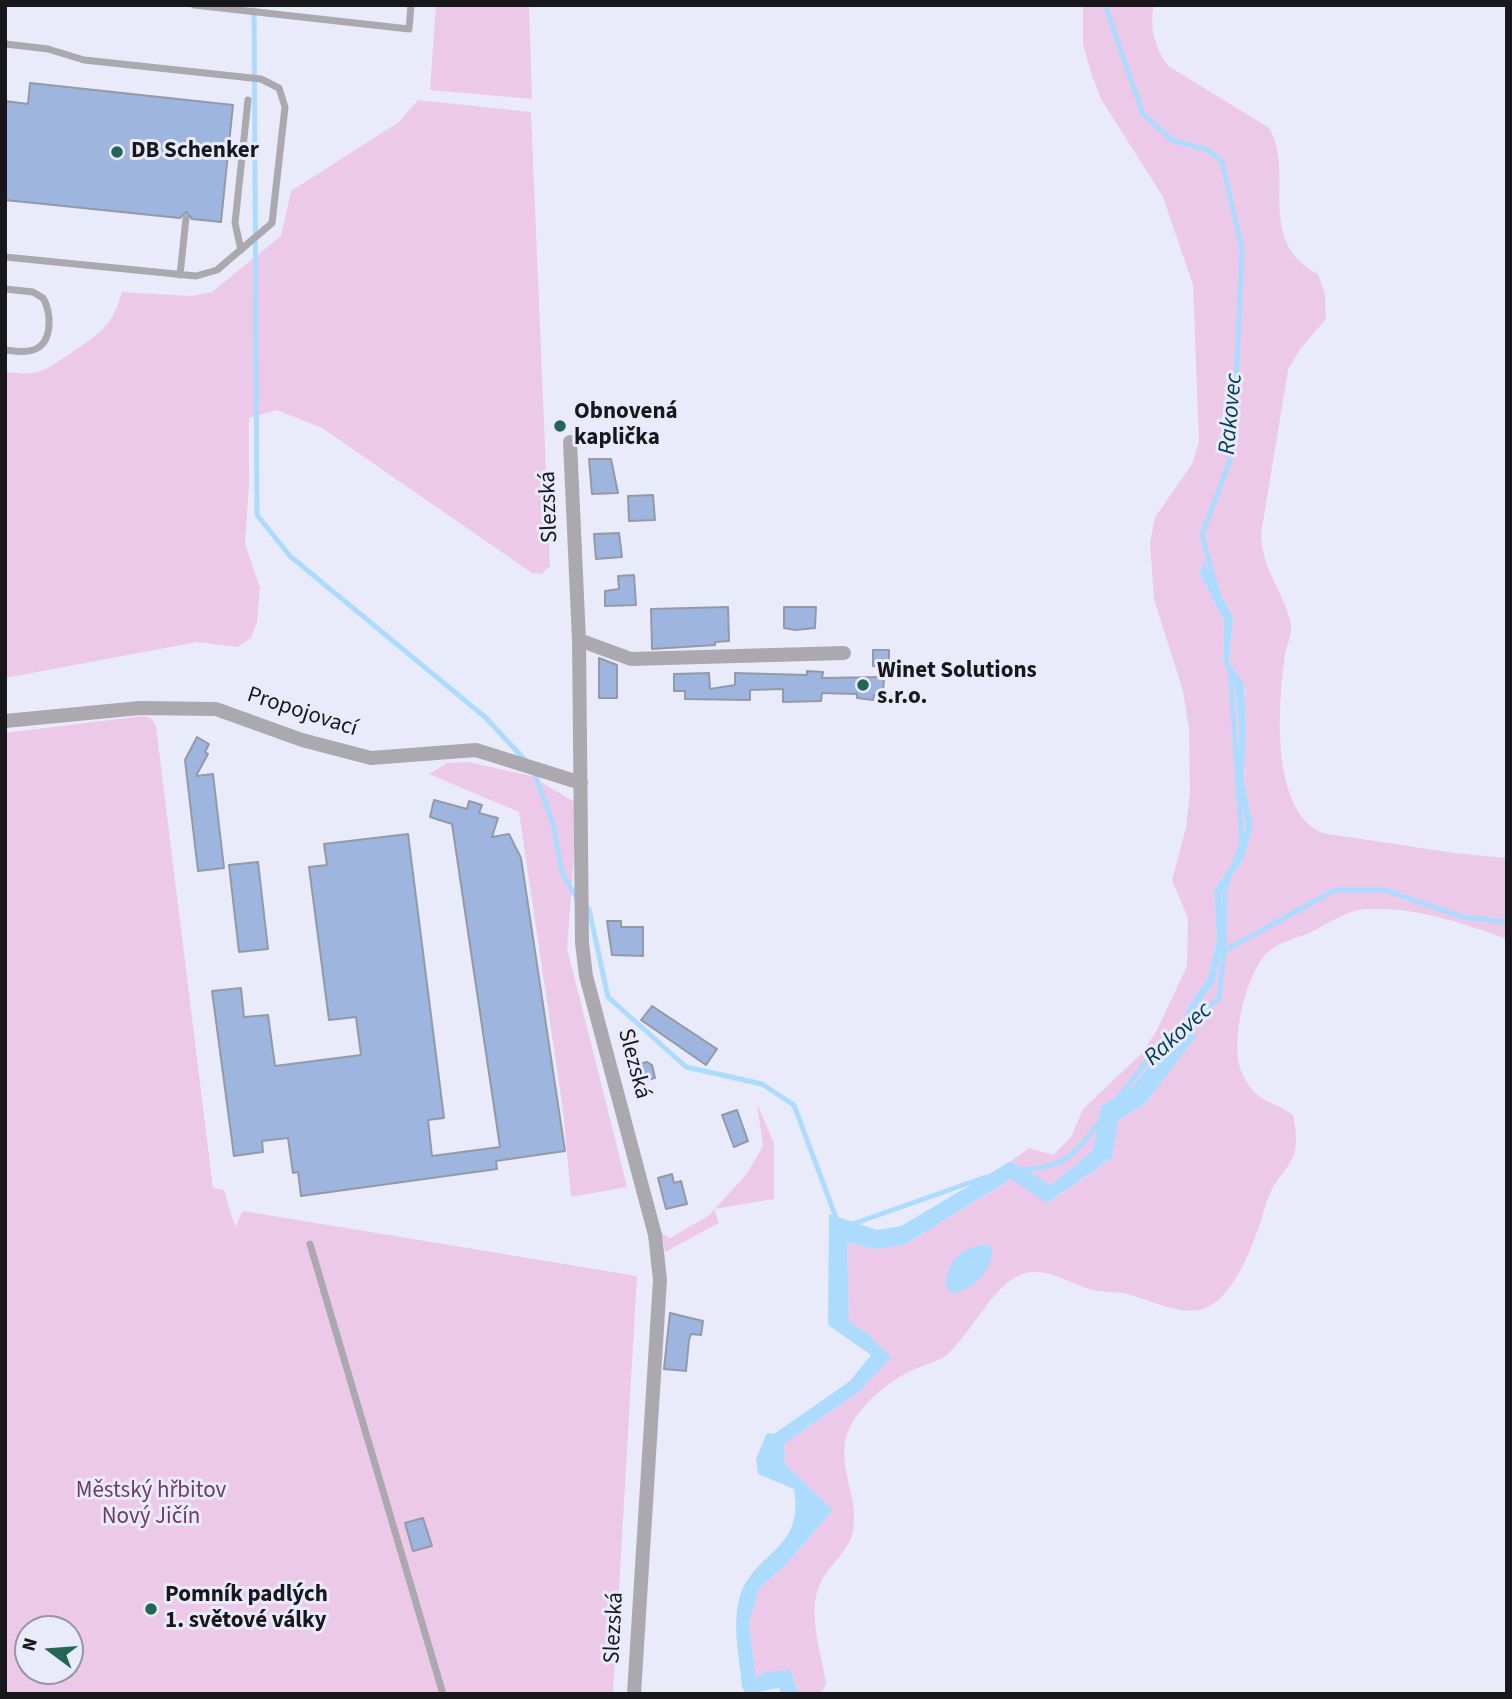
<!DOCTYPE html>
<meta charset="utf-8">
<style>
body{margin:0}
#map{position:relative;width:1512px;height:1699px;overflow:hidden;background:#eaebfa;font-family:"Source Sans 3",sans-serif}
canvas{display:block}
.frame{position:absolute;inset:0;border:7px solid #17171c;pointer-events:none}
.north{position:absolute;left:14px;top:1615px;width:70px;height:70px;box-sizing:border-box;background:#eaebfa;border:2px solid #9696a1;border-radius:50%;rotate:286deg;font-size:19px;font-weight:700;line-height:28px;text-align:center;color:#17171c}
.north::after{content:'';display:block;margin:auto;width:24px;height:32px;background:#236656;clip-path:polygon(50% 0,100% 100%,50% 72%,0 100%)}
</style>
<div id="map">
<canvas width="1512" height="1699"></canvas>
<div class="frame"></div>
<div class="north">N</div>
</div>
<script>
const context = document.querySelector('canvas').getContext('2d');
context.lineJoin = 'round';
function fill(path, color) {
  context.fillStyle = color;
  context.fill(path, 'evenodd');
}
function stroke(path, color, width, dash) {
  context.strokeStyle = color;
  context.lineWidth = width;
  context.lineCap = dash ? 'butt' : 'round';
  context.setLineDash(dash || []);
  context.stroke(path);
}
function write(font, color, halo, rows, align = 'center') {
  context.font = font + ' "Source Sans 3",sans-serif';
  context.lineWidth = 6;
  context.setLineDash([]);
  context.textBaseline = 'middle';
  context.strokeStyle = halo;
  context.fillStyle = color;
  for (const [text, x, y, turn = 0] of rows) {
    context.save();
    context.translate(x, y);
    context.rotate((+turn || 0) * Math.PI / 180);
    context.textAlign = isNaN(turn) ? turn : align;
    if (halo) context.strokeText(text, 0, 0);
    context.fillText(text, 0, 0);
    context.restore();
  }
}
const green = new Path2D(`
 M436 5H529L532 99 430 90Z
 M1083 5H1154C1149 27 1155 48 1168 66L1268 127C1297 170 1253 240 1318 274L1325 294 1326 319 1300 349 1288 370 1261 534C1262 571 1284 591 1291 624 1293 634 1286 646 1285 655 1278 703 1270 810 1322 833L1454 853 1507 858V939C1462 923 1414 906 1366 909 1344 911 1327 925 1307 934 1296 938 1282 942 1273 948 1246 966 1229 1044 1242 1073 1255 1103 1272 1100 1293 1115 1305 1171 1278 1163 1265 1207 1257 1236 1234 1304 1199 1310 1176 1314 1150 1300 1127 1294 1114 1291 1099 1293 1086 1288 1063 1280 1044 1266 1020 1275 994 1285 970 1334 949 1353 941 1361 926 1364 915 1369 893 1379 872 1395 858 1414 826 1457 861 1488 853 1531 849 1551 831 1563 822 1580 805 1610 822 1653 826 1684L821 1694H798L791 1670 756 1679 749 1623 759 1589 789 1561 833 1510 785 1464 784 1444 860 1391 890 1357 866 1332 849 1322 847 1242 875 1249 904 1245 1012 1179 1048 1203 1112 1158 1118 1121 1146 1103 1196 1035 1192 1028 1196 1025 1197 1006 1215 982 1224 942 1221 892 1244 858 1253 825 1244 781 1246 728 1244 684 1229 662 1233 617 1203 562 1200 574 1224 621 1223 662 1235 685 1239 727 1237 781 1246 824 1236 857 1214 891 1217 940 1207 980 1190 1003 1181 1026 1132 1087 1101 1106 1093 1150 1051 1185 1011 1161 1029 1148 1053 1155 1071 1137 1083 1109 1140 1055 1156 1032 1187 966 1188 918 1172 880 1186 828 1190 791 1189 729 1183 691 1154 599 1150 543 1155 517 1192 464 1199 442 1193 285 1163 197 1101 99 1092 76 1083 44Z
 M418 100 531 112 550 566 542 574 532 573 322 428 277 410 249 418V484L245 544 260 588 257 622 251 638 238 647 197 642 5 678V372C42 376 42 372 71 353 99 334 113 326 122 292L191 296 212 292 281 236 291 191 399 122Z
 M143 716 151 718 156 726 213 1188 224 1190 235 1227 243 1211 637 1276 613 1694H5V733ZM28 1629H70V1671H28Z
 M469 762 531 776 578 804 567 948 627 1187 571 1197 563 1110 519 812 429 774 447 763Z
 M757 1104 774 1143V1199L714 1209 719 1223 665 1252 662 1234 670 1238 708 1216 746 1175 763 1146Z`);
const water = new Path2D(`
 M1203 561 1233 617 1229 662 1244 684 1246 728 1244 781 1253 825 1244 858 1221 892 1224 942 1215 982 1197 1006 1196 1026 1192 1029 1197 1035 1146 1103 1118 1121 1112 1158 1047 1203 1011 1179 904 1245 875 1249 847 1242 849 1322 866 1332 891 1357 860 1391 784 1444 785 1464 833 1510 789 1561 759 1589 749 1623 756 1678 766 1672 791 1670 798 1694H781L779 1688 746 1694 742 1687C740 1659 732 1628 739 1600 752 1550 805 1553 794 1489L758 1474 756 1459 767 1433 774 1434 850 1381 871 1355 828 1325 829 1214 877 1230 901 1226 1011 1161 1051 1185 1093 1150 1101 1106 1132 1087 1181 1026 1190 1003 1207 980 1217 940 1214 891 1236 857 1246 825 1237 781 1239 727 1235 685 1223 662 1224 621 1200 574Z
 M984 1244 992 1247C995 1268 971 1293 951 1293L945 1283C950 1259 960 1249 984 1244Z`);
const stream = new Path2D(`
 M254 5 257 515 290 556 485 717 526 761
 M1105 5 1143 114 1172 140 1208 150 1222 162 1242 248 1233 452 1202 535 1218 594
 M1230 669 1242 842 1234 864
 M534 772 553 823 562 873 578 900
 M585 906 589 909 608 997 686 1067 762 1084 794 1105 838 1223
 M1224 951 1335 890H1385L1462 917 1507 922
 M1192 1020 1219 998 1224 951 1225 888 1228 879
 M1118 1098 1157 1048 1179 1030
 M1020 1170C1067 1167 1073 1156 1101 1120
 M850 1225 986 1177`);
const building = new Path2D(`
 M30 83 233 105 221 222 192 219 186 212 180 218 5 200V101L28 104Z
 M589 459H611L618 493 592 494Z
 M653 495 655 520 629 521 628 496Z
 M619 533 622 557 596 559 594 534Z
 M634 575 636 605 605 606V591L619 589 618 576Z
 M728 607 729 641 715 642V645L652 649 651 609Z
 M784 607H816L815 628 796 630 784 628Z
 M873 650H889V667L873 666Z
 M599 658 617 665V698H599Z
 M807 671 823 672 822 678 884 677 883 695H874L873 700 857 698V694L822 693 821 701 783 702V689L750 690V700L685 699V691H674V674L709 673 710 689 735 685V673L807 675Z
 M197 737 209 744 205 752 208 754 196 776 213 774 224 868 198 871 185 760Z
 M434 800 467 809 469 801 482 805 479 813 498 818 492 837 509 834 521 858 565 1151 496 1161 497 1169 301 1196 298 1172 293 1173 288 1138 262 1141 263 1152 234 1156 212 991 241 988 244 1017 268 1015 275 1066 361 1055 356 1017 329 1020 309 867 327 865 324 844 408 834 444 1118 428 1120 432 1156 500 1147 452 824 430 817Z
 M258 862 268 949 239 952 229 865Z
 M607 921H621V927H643V956L612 955Z
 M652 1006 717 1049 706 1065 641 1020Z
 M647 1062 652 1065 655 1078 636 1082 632 1066Z
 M737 1110 748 1141 734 1147 722 1115Z
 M672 1174 674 1183 681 1181 687 1204 666 1209 658 1178Z
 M670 1313 703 1321 701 1335 691 1334 689 1340 686 1371 664 1369Z
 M423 1518 432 1546 413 1551 405 1523Z`);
const service = new Path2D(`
 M194 5 409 29 411 5
 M5 44 48 49 84 60 261 79 279 88 285 107 272 223 217 270 196 276 5 257
 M241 250 235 223 248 100
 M180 275 186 218
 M5 289 33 292 43 298C52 312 53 344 33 350 24 353 14 351 5 350
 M310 1244 443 1694`);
const minor = new Path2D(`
 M570 442 579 640 582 943 586 976 655 1235 660 1280 634 1694
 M579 640 631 659 844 653
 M5 721 140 708 216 709 302 740 371 758 476 750 581 783`);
const markers = [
 [117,152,7,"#236656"],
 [560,426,7,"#236656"],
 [863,685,7,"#236656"],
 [151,1609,7,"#236656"]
];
const poiNames = [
 ["DB Schenker",131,152],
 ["Obnovená",574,413],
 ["kaplička",574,439],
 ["Winet Solutions",877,672],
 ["s.r.o.",877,698],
 ["Pomník padlých",165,1596],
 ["1. světové války",165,1622]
];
const streetNames = [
 ["Slezská",550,507,-92],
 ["Propojovací",302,713,18],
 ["Slezská",633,1064,75],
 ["Slezská",615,1628,-87]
];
const parkNames = [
 ["Městský hřbitov",151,1492],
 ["Nový Jičín",151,1518]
];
const waterNames = [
 ["Rakovec",1232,414,-85],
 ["Rakovec",1179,1035,-42]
];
fill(green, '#edc9e9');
fill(water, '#addbfd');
stroke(stream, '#addbfd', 5);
fill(building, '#9eb5e0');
stroke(building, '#939aa7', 2);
stroke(service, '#aba9af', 7);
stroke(minor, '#aba9af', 14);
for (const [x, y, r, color] of markers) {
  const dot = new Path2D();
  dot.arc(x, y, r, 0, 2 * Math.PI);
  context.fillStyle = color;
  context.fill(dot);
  stroke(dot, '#eaebfa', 2.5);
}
write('bold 23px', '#17171c', '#eaebfa', poiNames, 'left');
write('23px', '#17171c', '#eaebfa', streetNames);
write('23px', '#6e3a6a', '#eaebfa', parkNames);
write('italic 24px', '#023c5d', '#eaebfa', waterNames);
</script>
